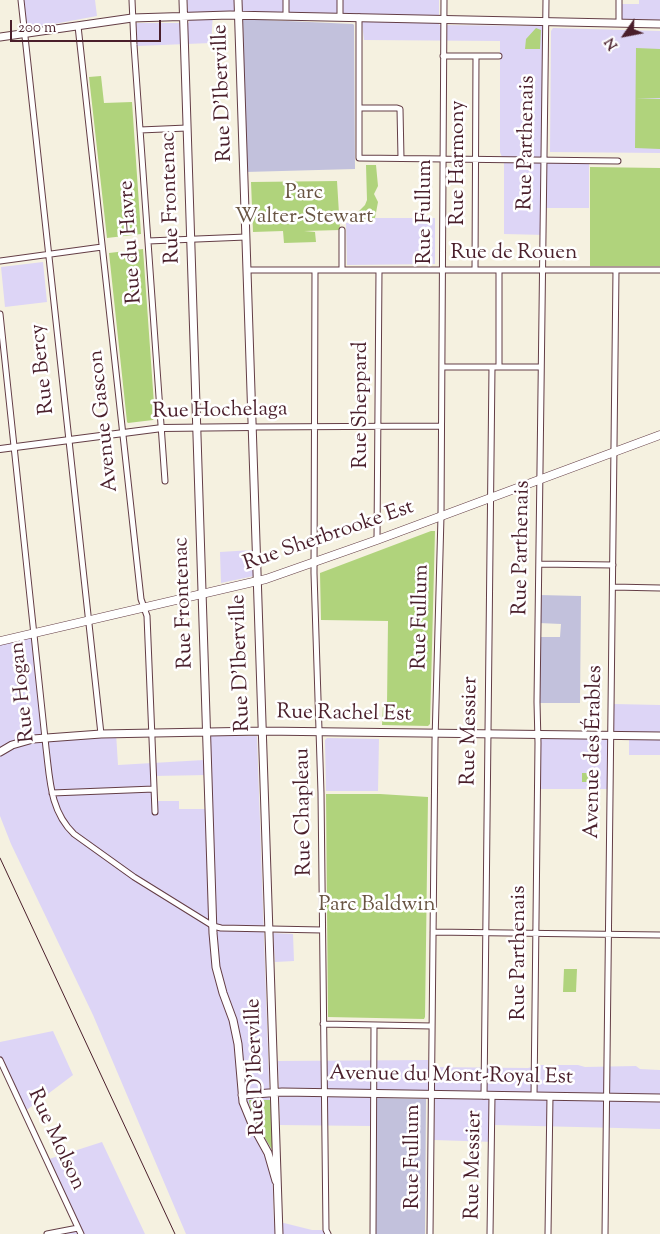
<!DOCTYPE html>
<meta charset="utf-8">
<style>
body{margin:0}
#map{position:relative;width:660px;height:1234px;overflow:hidden;background:#f5f1e0;font-family:"Sorts Mill Goudy",serif}
canvas{display:block}
.north{position:absolute;left:600px;top:10px;width:50px;height:50px;-webkit-text-stroke:4px #fff;paint-order:stroke;rotate:237deg;font-size:14px;font-weight:700;line-height:20px;text-align:center;color:#4a1f2b}
.north::after{content:'';display:block;margin:auto;width:18px;height:22px;background:#4a1f2b;clip-path:polygon(50% 0,100% 100%,50% 72%,0 100%)}
.scale{position:absolute;left:10px;top:20px;width:151px;height:22px;box-sizing:border-box;border:2px solid #4a1f2b;border-top:0;padding-left:6px;font-size:15px;line-height:18px;white-space:nowrap;color:#4a1f2b;-webkit-text-stroke:4px #fff;paint-order:stroke}
</style>
<div id="map">
<canvas width="660" height="1234"></canvas>
<div class="north">N</div>
<div class="scale">200 m</div>
</div>
<script>
const context = document.querySelector('canvas').getContext('2d');
context.lineJoin = 'round';
function fill(path, color) {
  context.fillStyle = color;
  context.fill(path, 'evenodd');
}
function stroke(path, color, width, dash) {
  context.strokeStyle = color;
  context.lineWidth = width;
  context.lineCap = dash ? 'butt' : 'round';
  context.setLineDash(dash || []);
  context.stroke(path);
}
function write(font, color, halo, rows, align = 'center') {
  context.font = font + ' "Sorts Mill Goudy",serif';
  context.lineWidth = 5;
  context.setLineDash([]);
  context.textBaseline = 'middle';
  context.strokeStyle = halo;
  context.fillStyle = color;
  for (const [text, x, y, turn = 0] of rows) {
    context.save();
    context.translate(x, y);
    context.rotate((+turn || 0) * Math.PI / 180);
    context.textAlign = isNaN(turn) ? turn : align;
    if (halo) context.strokeText(text, 0, 0);
    context.fillText(text, 0, 0);
    context.restore();
  }
}
const built = new Path2D(`
 M24 0H95L97 16 27 29Z
 M187 0H439V25L543 26 542 161H589V208H546V235L504 234V163L500 152V41L364 40 361 15 213 14 211 43 137 46 136 23H189Z
 M639 0H660V20L622 19V4H639Z
 M553 28 660 31V153L550 152 551 31Z
 M375 218H435V264L347 265 346 223Z
 M43 262 47 302 5 307 1 267Z
 M252 550 254 576 221 583 220 552Z
 M34 633 45 737 116 733 118 765 204 760 211 761 210 736H257L274 1224 284 1223 312 1230H322L325 1234H186L93 1015 11 844 0 816V641ZM207 775 208 809H179V801H155L153 776Z
 M614 704 660 705V755H629V735L613 734Z
 M538 734 611 735 610 789H539Z
 M327 738 379 739 378 791H326L325 740Z
 M273 933 293 934 294 961 275 962Z
 M53 1031 73 1075 24 1112 0 1060V1042Z
 M428 1060V1067L528 1068 539 1065H578L585 1067 636 1066 640 1069 660 1070V1129L494 1125V1142L434 1140 435 1091 371 1089 370 1126 280 1125 278 1061Z
 M102 1142 145 1234H47L78 1228 46 1160Z`);
const industrial = new Path2D(`
 M243 19 353 24 354 25 355 169 245 172Z
 M539 595 581 596 580 703H539V637H560L561 624 539 623Z
 M377 1098 426 1099 425 1234H376Z`);
const green = new Path2D(`
 M536 28 541 30 540 49H525L526 39Z
 M636 48 660 49V98H636L660 99V149L635 148Z
 M101 76 104 103 132 102 141 234 107 238 89 77Z
 M366 165H376L378 186 374 194 378 202 375 218 351 222V219L365 205 367 200Z
 M590 167 660 168V266H590Z
 M337 181 340 230 304 231 315 232 316 242 284 243 283 231 253 232 251 182Z
 M143 249 155 418 153 420 128 423 127 422 109 253Z
 M431 531H435L430 724 428 726 382 725 383 705H387L388 621 321 620 320 573Z
 M582 773H600L599 782H582Z
 M326 794H380L428 797 425 1017 424 1019 328 1017Z
 M564 969H577L576 992H563Z
 M249 1100H271L274 1153C266 1139 250 1115 249 1100Z`);
const minor = new Path2D(`
 M21 0 101 734
 M132 0 134 45 165 481
 M286 0V15
 M340 0V16
 M359 17V158L618 161
 M619 23V0
 M78 26 141 599 147 616 155 812
 M443 56H499
 M359 108H397L400 109 401 158
 M140 130 187 128
 M342 230V270
 M148 241 246 237
 M0 261 102 247
 M247 270H660
 M315 270 314 573 321 793 326 1230 328 1234
 M475 270 476 56
 M0 314 46 748C50 780 50 811 74 834L134 877 213 926 221 928 322 930
 M442 367H540
 M499 367V270
 M252 427 441 426
 M377 540 379 270
 M539 564 613 565
 M613 587 660 588
 M52 793 154 789
 M433 932 660 935
 M323 1024 432 1026
 M0 1060 81 1234
 M484 1096 492 367
 M534 1096 538 743 537 702 546 0
 M47 1234 78 1228
 M373 1234 374 1025
 M430 1234 435 741 441 516 444 0
 M490 1234 492 1096
 M548 1234 550 1096
 M605 1234 616 270`);
const tertiary = new Path2D(`
 M0 449 162 428 252 427`);
const secondary = new Path2D(`
 M183 0 213 933 216 967 223 993 233 1020 238 1044 243 1102 252 1124 268 1153 276 1181
 M238 0 279 1234
 M0 37 132 18 230 15 660 24
 M0 752 12 745 33 739 101 734 262 731 660 736
 M242 1095 282 1092 660 1098`);
const primary = new Path2D(`
 M0 641 266 579 377 540 660 435`);
const rail = new Path2D(`
 M0 858 175 1234`);
const streetNames = [
 ["Rue D'Iberville",224,93,-92],
 ["Rue Parthenais",528,143,-89],
 ["Rue Harmony",459,163,-90],
 ["Rue Frontenac",172,198,-92],
 ["Rue Fullum",426,212,-90],
 ["Rue du Havre",132,242,-94],
 ["Rue de Rouen",514,254],
 ["Rue Bercy",44,369,-96],
 ["Rue Sheppard",362,405,-90],
 ["Rue Hochelaga",220,412,-1],
 ["Avenue Gascon",105,421,-96],
 ["Rue Sherbrooke Est",329,537,-19],
 ["Rue Parthenais",523,548,-89],
 ["Rue Frontenac",185,603,-92],
 ["Rue Fullum",422,617,-89],
 ["Rue D'Iberville",242,663,-92],
 ["Rue Hogan",24,692,-96],
 ["Rue Rachel Est",344,715,1],
 ["Rue Messier",471,731,-89],
 ["Avenue des Érables",595,752,-89],
 ["Rue Chapleau",305,812,-91],
 ["Rue Parthenais",520,953,-90],
 ["Rue D'Iberville",257,1067,-92],
 ["Avenue du Mont-Royal Est",451,1077,1],
 ["Rue Molson",55,1140,65],
 ["Rue Fullum",414,1157,-90],
 ["Rue Messier",475,1165,-89]
];
const parkNames = [
 ["Parc",304,194],
 ["Walter-Stewart",304,218],
 ["Parc Baldwin",377,906]
];
fill(built, '#ddd5f6');
fill(industrial, '#c2c1dc');
fill(green, '#b0d37c');
stroke(minor, '#643e46', 7);
stroke(tertiary, '#643e46', 8);
stroke(secondary, '#643e46', 9);
stroke(primary, '#643e46', 9);
stroke(minor, '#fff', 5);
stroke(tertiary, '#fff', 6);
stroke(secondary, '#fff', 7);
stroke(primary, '#fff', 8);
stroke(rail, '#4a1f2b', 1);
write('21px', '#4a1f2b', '#fff', streetNames);
write('21px', '#695543', '#fff', parkNames);
</script>
